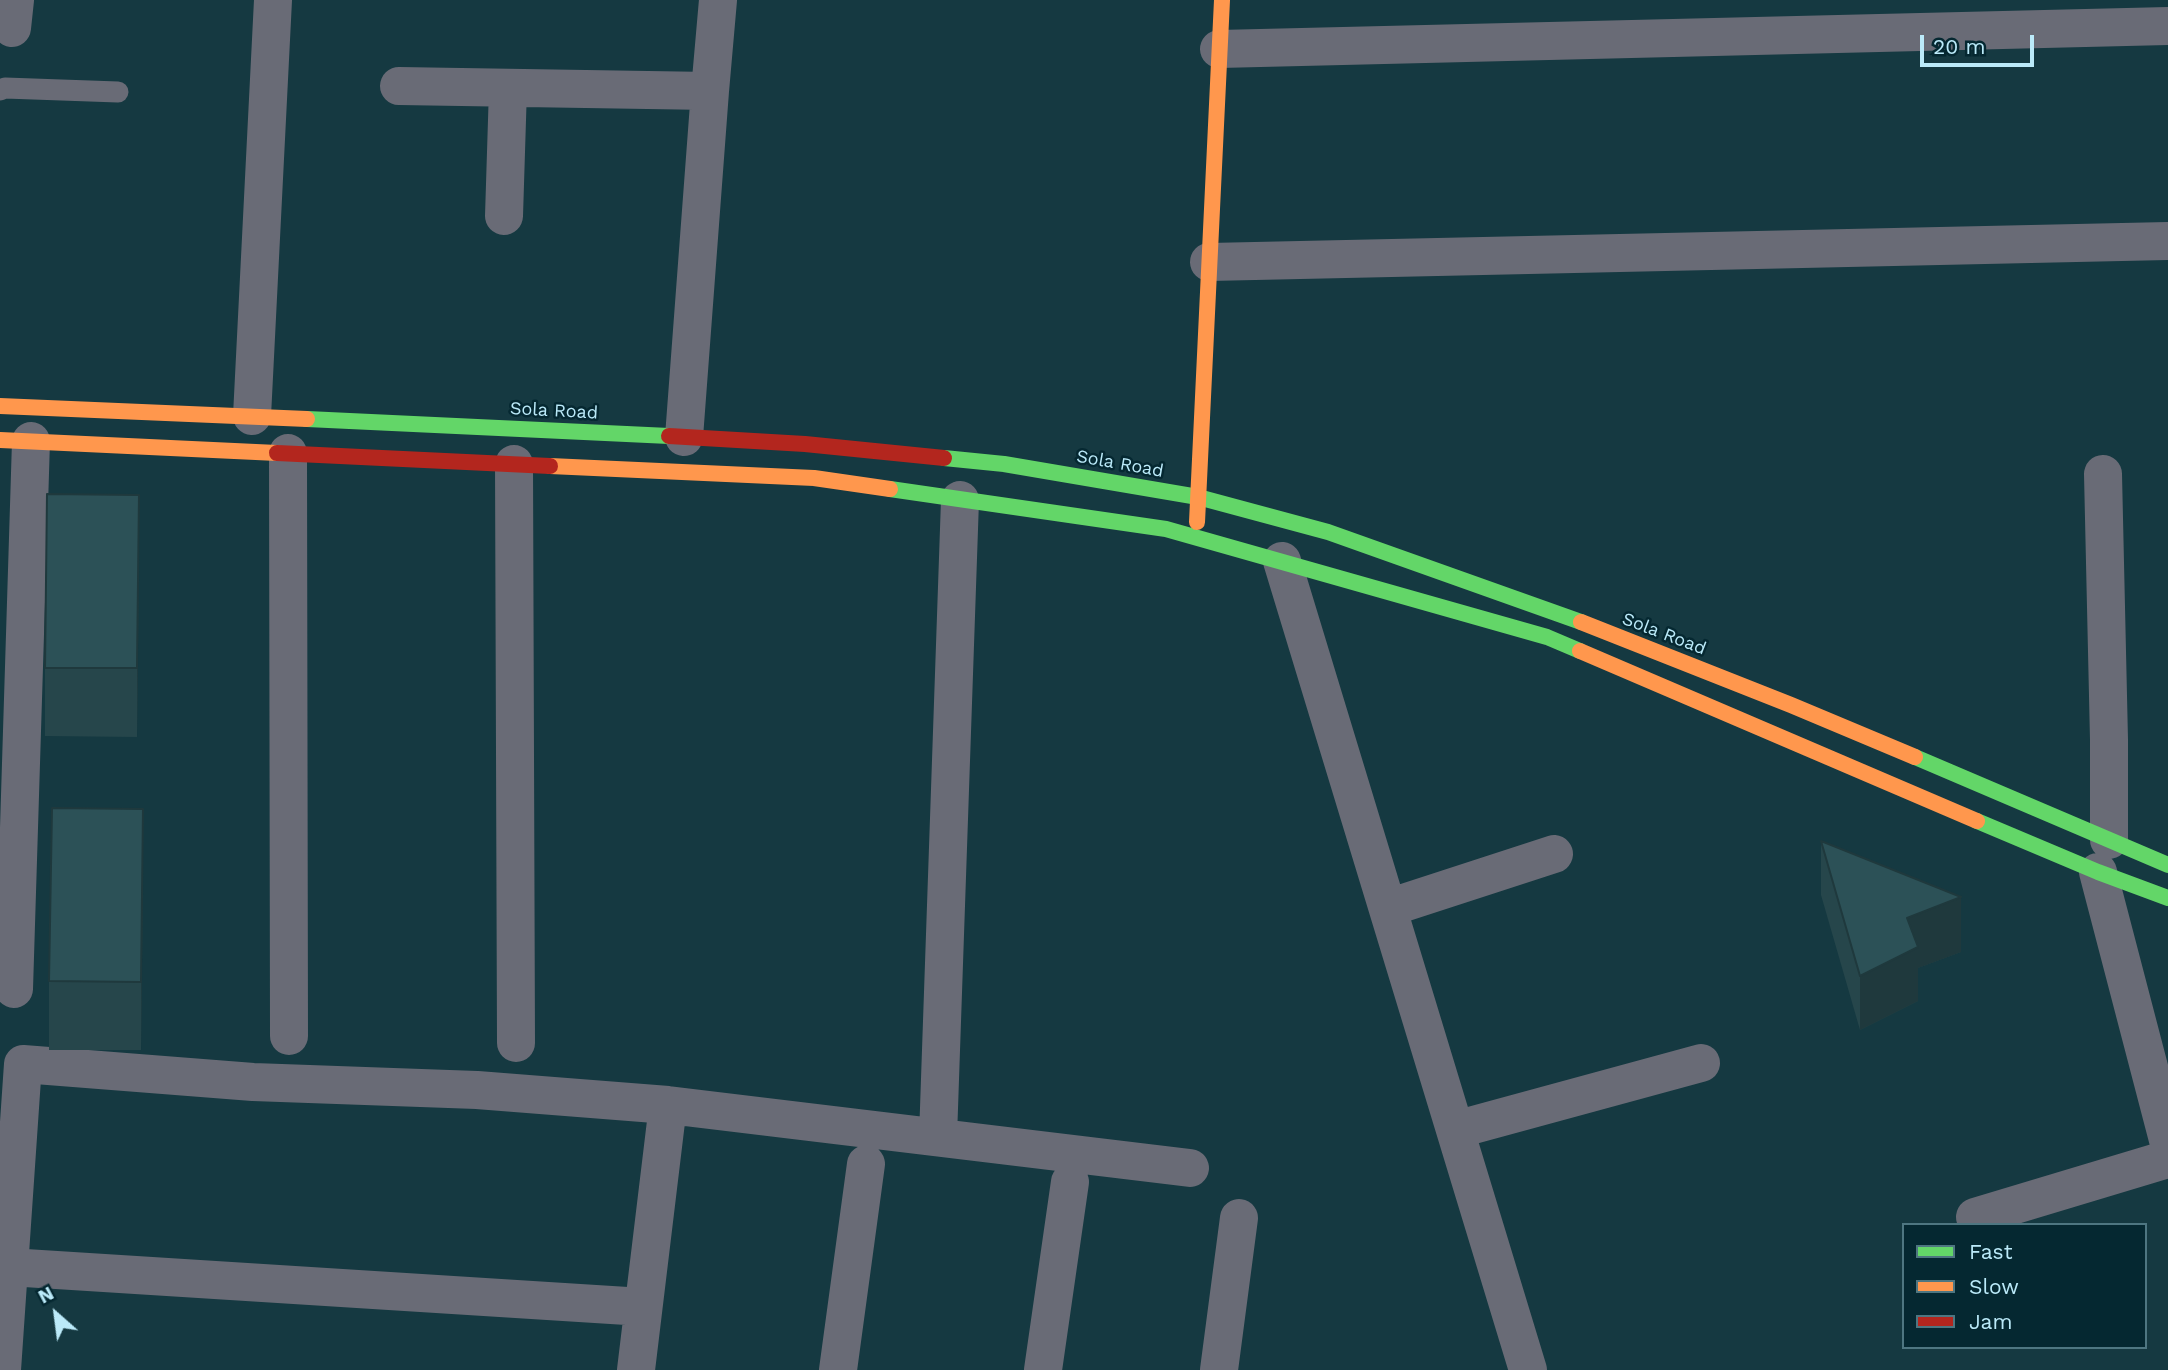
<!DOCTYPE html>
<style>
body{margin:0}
#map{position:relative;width:2168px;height:1370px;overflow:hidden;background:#153941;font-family:"Work Sans",sans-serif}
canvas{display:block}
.legend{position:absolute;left:1902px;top:1223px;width:245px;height:126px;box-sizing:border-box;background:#052831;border:2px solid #4e7681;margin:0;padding:9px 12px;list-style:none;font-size:21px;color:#bbeaf9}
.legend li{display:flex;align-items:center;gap:14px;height:35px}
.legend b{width:35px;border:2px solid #4e7681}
.north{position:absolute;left:21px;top:1279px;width:70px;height:70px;-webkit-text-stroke:5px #052831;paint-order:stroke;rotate:332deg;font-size:19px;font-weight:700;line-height:28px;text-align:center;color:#bbeaf9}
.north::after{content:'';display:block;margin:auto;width:24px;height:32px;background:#bbeaf9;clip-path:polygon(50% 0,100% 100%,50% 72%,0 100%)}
.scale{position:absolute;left:1920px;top:35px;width:114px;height:32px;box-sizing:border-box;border:4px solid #bbeaf9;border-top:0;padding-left:9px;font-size:21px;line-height:24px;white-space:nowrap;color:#bbeaf9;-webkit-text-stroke:5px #052831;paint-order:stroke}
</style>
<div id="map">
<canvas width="2168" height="1370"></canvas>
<ul class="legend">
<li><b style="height:9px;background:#63d668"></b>Fast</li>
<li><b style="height:9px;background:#ff974d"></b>Slow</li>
<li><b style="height:9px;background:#b3261e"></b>Jam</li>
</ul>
<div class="north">N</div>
<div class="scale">20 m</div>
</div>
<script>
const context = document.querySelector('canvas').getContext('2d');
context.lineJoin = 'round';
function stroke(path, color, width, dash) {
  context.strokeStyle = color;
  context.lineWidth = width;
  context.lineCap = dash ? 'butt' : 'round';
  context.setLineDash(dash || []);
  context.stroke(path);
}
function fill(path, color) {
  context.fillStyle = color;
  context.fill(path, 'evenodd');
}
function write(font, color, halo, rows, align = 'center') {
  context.font = font + ' "Work Sans",sans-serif';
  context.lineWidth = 5;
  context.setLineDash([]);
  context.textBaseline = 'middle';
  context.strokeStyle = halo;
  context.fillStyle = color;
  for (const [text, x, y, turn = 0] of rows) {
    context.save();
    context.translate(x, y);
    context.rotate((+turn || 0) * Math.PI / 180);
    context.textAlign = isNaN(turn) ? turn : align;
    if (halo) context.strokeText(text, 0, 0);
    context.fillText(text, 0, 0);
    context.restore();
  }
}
const lane = new Path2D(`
 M0 90 5 88 118 92`);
const street = new Path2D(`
 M12 28 15 0
 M1219 49 2168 26
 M399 86 710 91 718 0
 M504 216 508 88
 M1209 262 2168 241
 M252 416 273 0
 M684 437 710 91
 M288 453 289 1036
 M514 464 516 1043
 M2103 474 2109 740V840
 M1282 561 1528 1370
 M2098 872 2168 1140
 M1388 908 1554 854
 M14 989 31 441
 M1455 1130 1701 1063
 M938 1137 960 500
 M1975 1217 2168 1159
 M9 1267 643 1307
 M2 1370 23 1064 253 1082 477 1090 668 1105 1190 1168
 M636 1370 668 1105
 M838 1370 866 1164
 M1043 1370 1070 1182
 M1219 1370 1239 1218`);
const fast = new Path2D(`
 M307 419 669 436
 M944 458 1004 464 1198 497 1328 532 1581 622
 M890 489 1166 529 1547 637 1580 651
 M1915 757 2168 865
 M1977 821 2098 872 2168 898`);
const slow = new Path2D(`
 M0 406 307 419
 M0 440 277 453
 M550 466 814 478 890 489
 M1197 522 1222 0
 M1581 622 1791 705 1915 757
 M1580 651 1977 821`);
const jam = new Path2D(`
 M669 436 805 444 944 458
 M277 453 550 466`);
const wall = new Path2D(`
 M139 563 137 737 45 736V668Z
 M1821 841 1961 952 1918 968V1001L1860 1030 1821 895Z
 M143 877 141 1050H49V981Z`);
const shadedWall = new Path2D(`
 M139 495V563L137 737V668Z
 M143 809V877L141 1050V982Z
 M1961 897V952L1918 968V1001L1860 1030V976L1907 918Z`);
const building = new Path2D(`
 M47 494 139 495 137 668H45Z
 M52 808 143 809 141 982 49 981Z
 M1821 841 1961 897 1907 918 1918 947 1860 976Z`);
const streetNames = [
 ["Sola Road",554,411,3],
 ["Sola Road",1120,464,10],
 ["Sola Road",1664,634,21]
];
stroke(lane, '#696b76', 21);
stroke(street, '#696b76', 38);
stroke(fast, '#63d668', 16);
stroke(slow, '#ff974d', 16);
stroke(jam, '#b3261e', 16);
fill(wall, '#26464b');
fill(shadedWall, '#1f393d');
fill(building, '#2c5157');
stroke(building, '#1f393d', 2);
write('18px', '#bbeaf9', '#052831', streetNames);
</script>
